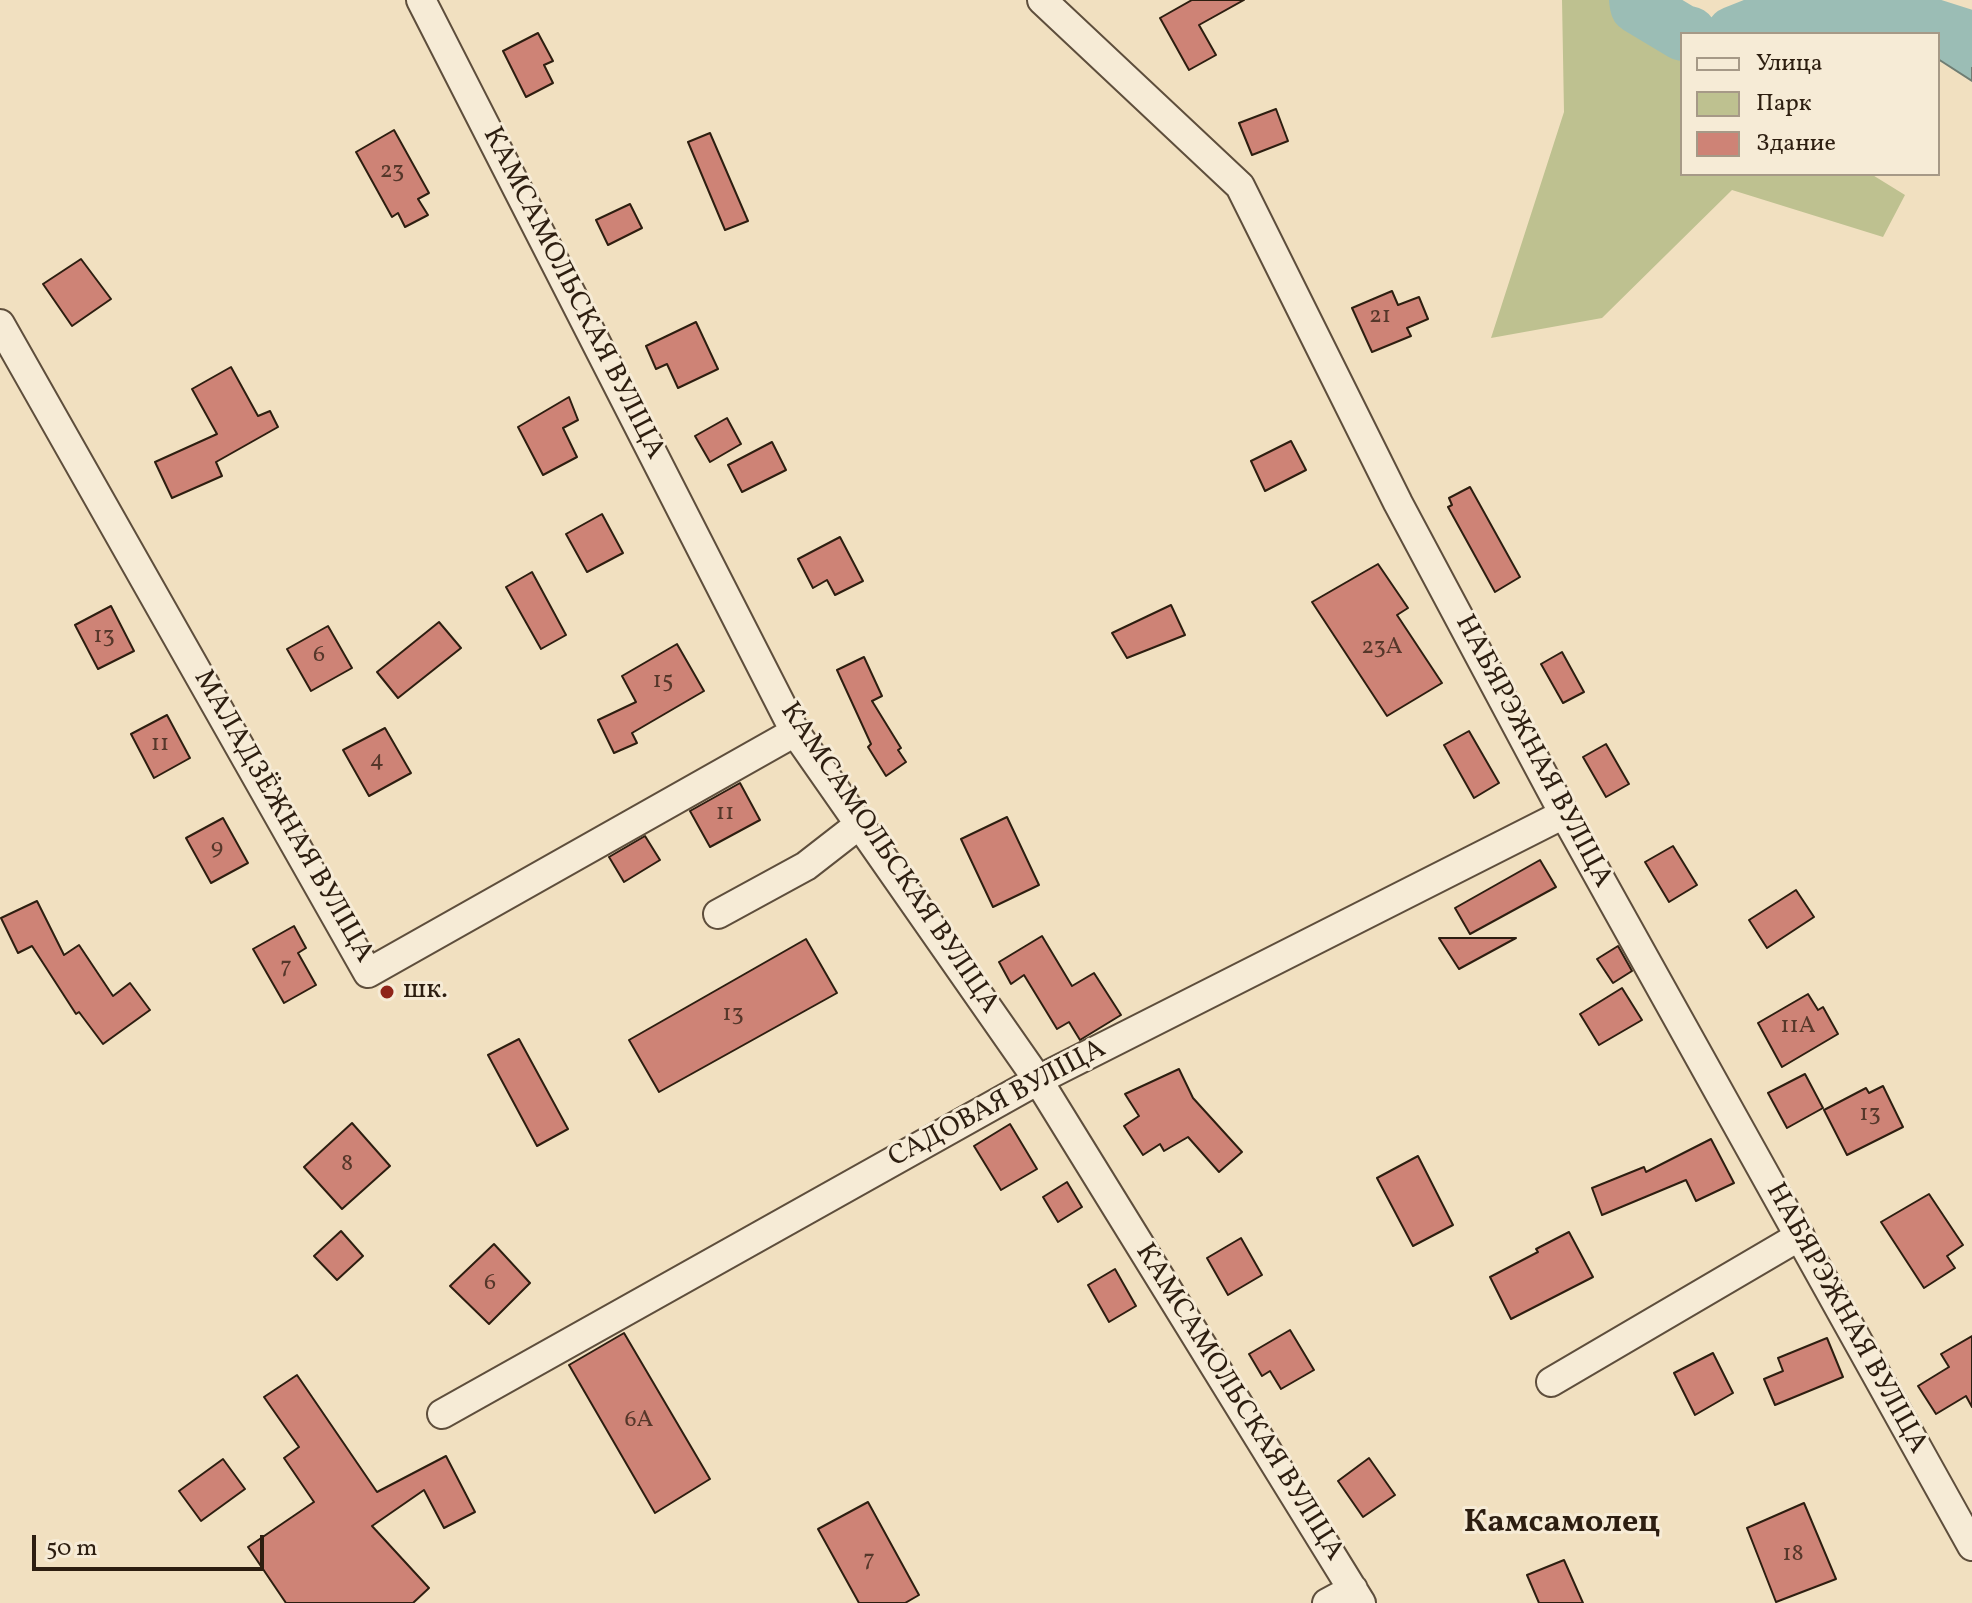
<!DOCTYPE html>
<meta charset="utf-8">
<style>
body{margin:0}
#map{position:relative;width:1972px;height:1603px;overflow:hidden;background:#f1e0c0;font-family:Vollkorn,serif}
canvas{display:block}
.legend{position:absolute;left:1680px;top:32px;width:260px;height:144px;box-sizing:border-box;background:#f6ebd6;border:2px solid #a69987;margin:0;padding:10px 14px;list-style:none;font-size:24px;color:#2d1e10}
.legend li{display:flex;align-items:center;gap:16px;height:40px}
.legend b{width:40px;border:2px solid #a69987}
.scale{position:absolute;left:32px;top:1535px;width:232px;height:36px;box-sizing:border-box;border:4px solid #2d1e10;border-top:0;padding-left:10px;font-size:24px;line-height:28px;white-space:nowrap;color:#2d1e10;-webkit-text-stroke:6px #f6ebd6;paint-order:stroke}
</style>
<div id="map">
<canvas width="1972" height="1603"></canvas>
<ul class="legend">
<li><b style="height:10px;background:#f6ebd6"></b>Улица</li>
<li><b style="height:22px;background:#bec190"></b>Парк</li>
<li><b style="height:22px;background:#ce8376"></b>Здание</li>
</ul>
<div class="scale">50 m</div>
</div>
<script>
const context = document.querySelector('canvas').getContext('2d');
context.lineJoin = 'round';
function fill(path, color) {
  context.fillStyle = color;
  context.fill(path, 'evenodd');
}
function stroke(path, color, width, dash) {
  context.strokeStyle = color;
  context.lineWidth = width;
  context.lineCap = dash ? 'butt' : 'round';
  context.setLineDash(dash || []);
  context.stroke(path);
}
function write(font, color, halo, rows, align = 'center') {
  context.font = font + ' Vollkorn,serif';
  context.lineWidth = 6;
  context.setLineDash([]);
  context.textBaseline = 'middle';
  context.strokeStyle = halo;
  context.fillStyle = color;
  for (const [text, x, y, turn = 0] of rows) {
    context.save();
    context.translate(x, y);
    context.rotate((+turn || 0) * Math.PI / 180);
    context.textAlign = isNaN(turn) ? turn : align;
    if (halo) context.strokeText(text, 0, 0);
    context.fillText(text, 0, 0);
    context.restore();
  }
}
const green = new Path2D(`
 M1562 0H1627L1633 23 1682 54V174H1871L1905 195 1883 237 1732 190 1602 318 1491 338 1564 112Z`);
const water = new Path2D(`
 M1899 16 1959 22 1972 17V81L1938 59V34H1908Z`);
const river = new Path2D(`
 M1637 0 1638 6 1683 33 1689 34
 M1734 34 1772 19 1899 16 1972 39`);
const building = new Path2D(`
 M1192 0H1244L1199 25 1216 55 1189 70 1160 18Z
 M538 33 553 61 544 65 553 83 526 97 503 51Z
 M1276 109 1288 141 1252 155 1239 123Z
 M394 130 429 193 418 199 428 215 405 227 398 213 392 217 356 152Z
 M710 133 748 221 725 230 688 142Z
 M630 204 642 228 608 245 596 220Z
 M81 259 111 299 72 326 43 284Z
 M1392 291 1398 305 1419 297 1428 319 1407 328 1411 336 1372 352 1352 308Z
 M696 322 718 369 678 388 667 364 656 369 646 346Z
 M231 367 258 416 270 411 278 427 216 462 222 476 172 498 155 462 217 434 192 389Z
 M569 397 578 420 563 428 577 457 543 475 518 427Z
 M727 418 741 444 710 462 695 436Z
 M1291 441 1306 470 1265 491 1251 461Z
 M772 442 786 470 742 492 728 465Z
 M1470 487 1520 577 1495 592 1448 507 1452 505 1449 498Z
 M602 514 623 553 587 572 566 534Z
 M840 537 863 581 835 595 827 580 813 588 798 559Z
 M1378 564 1408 608 1397 615 1442 683 1387 716 1312 602Z
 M532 572 566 635 541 649 506 587Z
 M1171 605 1185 635 1127 658 1112 633Z
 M111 606 134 651 98 669 75 625Z
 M439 622 461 648 398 698 377 672Z
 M328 626 352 668 311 691 287 649Z
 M677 644 704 691 632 733 637 743 614 753 598 720 636 702 622 676Z
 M1562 652 1584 692 1563 703 1541 664Z
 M864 657 882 696 872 701 901 748 898 750 906 762 886 776 868 747 871 744 837 670Z
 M167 715 190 758 154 778 131 734Z
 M385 728 411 773 369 796 343 750Z
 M1469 731 1499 783 1474 798 1444 745Z
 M1606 744 1629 784 1606 797 1583 757Z
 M740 783 760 820 710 847 690 811Z
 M1007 817 1039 885 993 907 961 839Z
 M223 818 248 863 211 883 186 838Z
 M645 836 660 860 624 882 609 857Z
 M1673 846 1697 885 1669 902 1645 862Z
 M1540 860 1556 887 1470 934 1455 908Z
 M1796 890 1814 917 1767 948 1749 920Z
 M37 901 64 955 79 945 113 996 130 983 150 1010 103 1044 79 1012 76 1014 32 946 18 953 1 918Z
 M294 926 306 948 298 953 316 985 284 1003 253 949Z
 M1042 936 1072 986 1094 973 1121 1015 1080 1040 1069 1022 1057 1029 1024 975 1011 984 999 962Z
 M1439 938H1516L1459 969Z
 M806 939 837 993 659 1092 629 1040Z
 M1618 946 1632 971 1613 983 1597 959Z
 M1622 988 1642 1020 1599 1045 1580 1014Z
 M1808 994 1818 1010 1823 1007 1838 1034 1782 1067 1758 1023Z
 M519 1039 568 1129 537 1146 488 1055Z
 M1179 1069 1193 1098 1242 1152 1219 1172 1188 1137 1164 1151 1160 1144 1143 1155 1124 1126 1139 1116 1125 1094Z
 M1805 1074 1823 1108 1787 1128 1768 1093Z
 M1883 1086 1903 1127 1847 1155 1824 1110 1866 1088 1869 1093Z
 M352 1123 390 1166 342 1209 304 1167Z
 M1010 1124 1037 1169 1001 1190 974 1146Z
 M1711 1139 1734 1183 1696 1201 1686 1180 1602 1215 1592 1188 1644 1167 1646 1172Z
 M1418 1156 1453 1225 1413 1246 1377 1178Z
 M1067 1182 1082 1207 1058 1222 1043 1197Z
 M1929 1194 1963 1245 1947 1256 1955 1268 1924 1288 1881 1222Z
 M341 1231 363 1256 337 1280 314 1256Z
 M1569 1232 1593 1277 1511 1319 1490 1277 1538 1252 1536 1249Z
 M1241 1238 1262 1275 1228 1295 1207 1258Z
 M494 1244 530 1283 489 1324 450 1286Z
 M1115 1269 1136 1306 1109 1322 1088 1285Z
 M1290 1330 1314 1370 1281 1389 1270 1371 1262 1376 1249 1354Z
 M624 1333 710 1479 655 1513 569 1365Z
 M1972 1336V1407L1966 1396 1936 1414 1918 1386 1949 1367 1941 1354Z
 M1827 1338 1843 1377 1775 1405 1764 1379 1783 1371 1778 1358Z
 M1713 1353 1733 1393 1695 1415 1674 1373Z
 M297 1375 377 1492 446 1456 475 1512 444 1528 424 1490 372 1526 429 1588 413 1603H286L248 1547 314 1502 284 1458 299 1447 264 1397Z
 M1369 1458 1395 1495 1363 1517 1338 1481Z
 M223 1459 245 1489 201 1521 179 1491Z
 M868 1502 919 1595 905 1603H859L818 1529Z
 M1804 1503 1836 1579 1776 1602 1747 1528Z
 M1564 1560 1583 1603H1539L1527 1575Z`);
const minor = new Path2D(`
 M421 0 795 732 1038 1080 1361 1603
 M1042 0 1240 186 1398 503 1564 814 1972 1546
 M0 324 368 973 795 732
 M718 914 806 866 860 824
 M1551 1382 1800 1236
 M442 1414 1038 1080 1564 814
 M1327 1603 1353 1589`);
const markers = [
 [387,992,8,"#8f2418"]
];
const numberNames = [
 ["23",392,173],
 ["21",1380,318],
 ["13",104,638],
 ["23А",1382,649],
 ["6",319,657],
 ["15",663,683],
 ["11",160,746],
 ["4",377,762],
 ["11",725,815],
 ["9",217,850],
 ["7",286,969],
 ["13",733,1016],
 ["11А",1798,1028],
 ["13",1870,1116],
 ["8",347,1166],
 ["6",490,1285],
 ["6А",639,1422],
 ["18",1793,1556],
 ["7",869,1562]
];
const streetNames = [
 ["КАМСАМОЛЬСКАЯ ВУЛІЦА",572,294,63],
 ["НАБЯРЭЖНАЯ ВУЛІЦА",1532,752,62],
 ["МАЛАДЗЁЖНАЯ ВУЛІЦА",282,817,60],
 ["КАМСАМОЛЬСКАЯ ВУЛІЦА",888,859,56],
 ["САДОВАЯ ВУЛІЦА",998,1105,-28],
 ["НАБЯРЭЖНАЯ ВУЛІЦА",1845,1319,61],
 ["КАМСАМОЛЬСКАЯ ВУЛІЦА",1238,1403,58]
];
const poiNames = [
 ["шк.",403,992]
];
const quarterNames = [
 ["Камсамолец",1562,1525]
];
fill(green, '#bec190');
fill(water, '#9bbdb5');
stroke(water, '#6f7d73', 2);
stroke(river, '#9bbdb5', 56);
fill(building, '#ce8376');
stroke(building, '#2d1e10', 2);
stroke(minor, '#5e4e3c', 32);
stroke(minor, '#f6ebd6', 28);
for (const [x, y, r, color] of markers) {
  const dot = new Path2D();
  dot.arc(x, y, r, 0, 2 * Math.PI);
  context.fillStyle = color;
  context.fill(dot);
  stroke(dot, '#f6ebd6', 3);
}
write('24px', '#55372a', null, numberNames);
write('28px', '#2d1e10', '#f6ebd6', streetNames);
write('28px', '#2d1e10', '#f6ebd6', poiNames, 'left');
write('bold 32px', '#2d1e10', '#f6ebd6', quarterNames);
</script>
